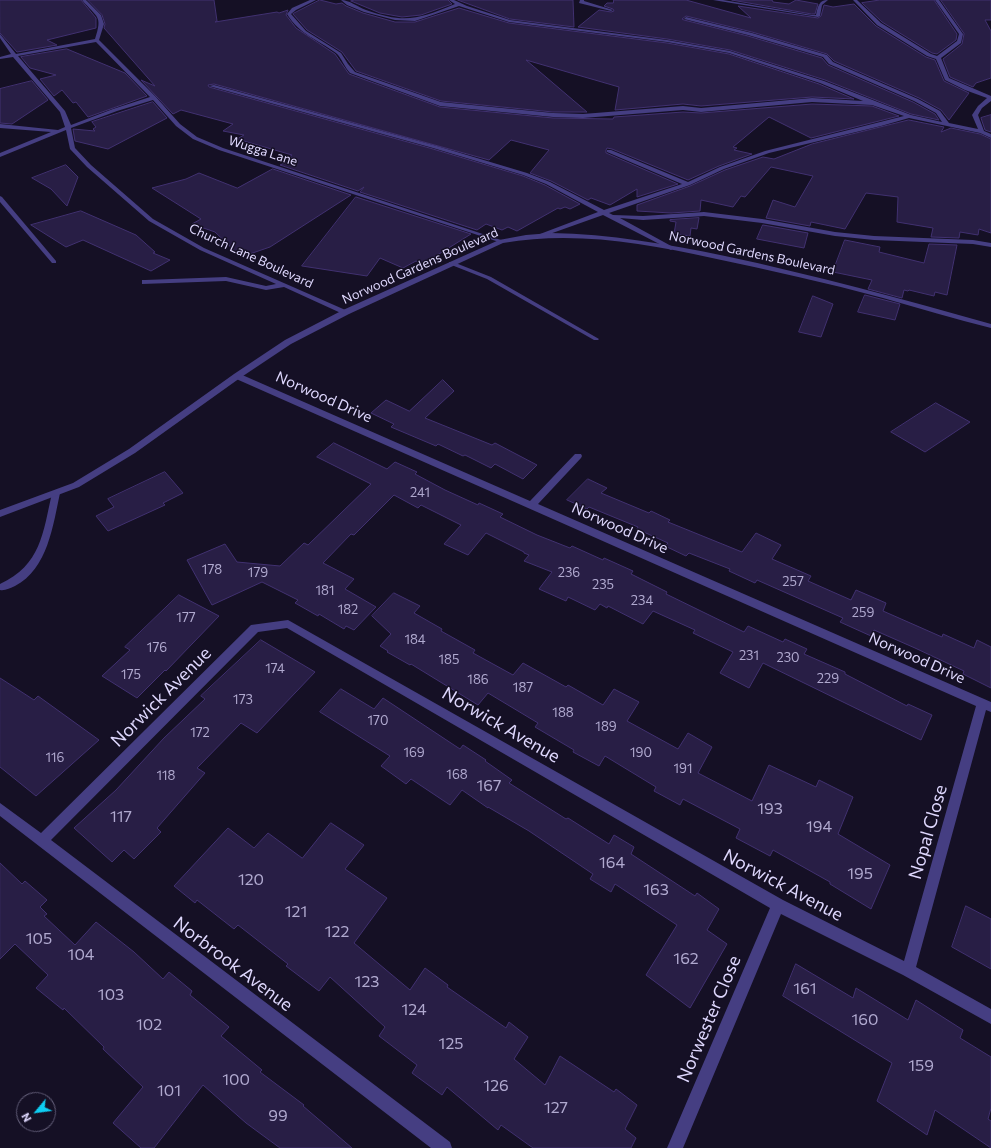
<!DOCTYPE html>
<style>
body{margin:0}
#map{position:relative;width:991px;height:1148px;overflow:hidden;background:#151025;font-family:Commissioner,sans-serif}
canvas{display:block}
.north{position:absolute;left:16px;top:1092px;width:40px;height:40px;box-sizing:border-box;background:#151025;border:1px solid #65607b;border-radius:50%;rotate:241deg;font-size:11px;font-weight:700;line-height:16px;text-align:center;color:#ded7fd}
.north::after{content:'';display:block;margin:auto;width:14px;height:18px;background:#0ecdf2;clip-path:polygon(50% 0,100% 100%,50% 72%,0 100%)}
</style>
<div id="map">
<canvas width="991" height="1148"></canvas>
<div class="north">N</div>
</div>
<script>
const context = document.querySelector('canvas').getContext('2d');
context.lineJoin = 'round';
function fill(path, color) {
  context.fillStyle = color;
  context.fill(path, 'evenodd');
}
function stroke(path, color, width, dash) {
  context.strokeStyle = color;
  context.lineWidth = width;
  context.lineCap = dash ? 'butt' : 'round';
  context.setLineDash(dash || []);
  context.stroke(path);
}
function write(font, color, halo, rows, align = 'center') {
  context.font = font + ' Commissioner,sans-serif';
  context.lineWidth = 3;
  context.setLineDash([]);
  context.textBaseline = 'middle';
  context.strokeStyle = halo;
  context.fillStyle = color;
  for (const [text, x, y, turn = 0] of rows) {
    context.save();
    context.translate(x, y);
    context.rotate((+turn || 0) * Math.PI / 180);
    context.textAlign = isNaN(turn) ? turn : align;
    if (halo) context.strokeText(text, 0, 0);
    context.fillText(text, 0, 0);
    context.restore();
  }
}
const building = new Path2D(`
 M0 0H81L96 18V28L47 40 57 45 17 52 0 33Z
 M88 0H214L217 21 215 22 277 12 279 13 288 10 286 15 296 28 335 54 349 74 440 107 553 118 613 119 614 117 683 112 701 113 812 104 872 106 899 116 811 138 769 117 733 147 737 148 734 150 752 154 719 166 688 180 612 149 607 148 606 150V153L678 184 637 197V189L610 205 591 198 588 200 551 181 530 173 549 150 511 140 489 160 214 84 208 85 209 87 433 149 523 176 545 185 580 204 570 209 565 207 560 209 558 208 517 231 508 227 502 230 486 224 477 230 360 192 364 187 358 191 280 165 295 158 289 157 292 155 237 139 244 135 223 131 233 124 181 110 173 114 141 80 155 86 104 28 105 24 102 15Z
 M320 0 336 4 342 3 346 6 363 13 395 22H415L459 8 509 23 667 43 729 54 819 84 854 99 812 97 701 106 683 104 615 110 619 87 526 60 587 112H553L441 101 356 71 342 52 307 30 293 14Z
 M355 0H448L452 4 421 15 402 17 380 13 351 1Z
 M458 0H573L574 27 510 19Z
 M614 0H686L751 18 738 6 818 18 821 16 824 5 833 7 854 4 876 26 926 57 935 60 944 81 969 93 949 120 941 110 919 98 834 61 827 54 752 32 686 16 682 19 684 20 748 36 822 58 828 65 913 102 935 114 939 120 911 114 825 80 730 50 667 39 578 27 599 10 611 12 614 11 613 9 604 6 607 3H613Z
 M732 0H772L773 2 789 4 796 0 818 4 815 14H812Z
 M880 0H934L957 34 956 40 937 54 932 53 882 22 862 3Z
 M941 0H991V20H985L991 31V78L976 83 973 87 950 77 943 59 962 44 964 34Z
 M67 49 125 73 147 96 88 117 76 102 73 103 62 90 54 96 40 79 56 75 30 68 21 57Z
 M32 81 48 100 12 124 0 123V89Z
 M153 102 167 118 108 149 75 141 73 129 95 131 93 129 96 127 92 122Z
 M991 115V132L985 130 981 118Z
 M909 120 944 127 941 132 951 128 980 134 991 139V233L979 229 978 235 960 232 959 238 931 237 933 228 897 222 898 197 866 193 845 229 811 222 810 226 766 218 773 200 795 207 813 176 771 167 745 197 741 196 733 207 701 200 700 211 671 213 637 211V205L690 186 725 170 763 157 774 159 812 144Z
 M66 165 78 177 67 206 51 189 32 178Z
 M273 169 351 195 270 247 241 257 215 232 192 224 201 219 152 188 186 179 199 173 237 188Z
 M356 197 471 234 423 264 416 261 403 268 380 258 367 276 302 266Z
 M81 211 136 235 155 252 153 253 170 260 151 271 83 240 66 247 31 225Z
 M699 218 697 229 691 228 690 236 674 234 676 222 670 221V220Z
 M763 225 808 233 804 248 757 239Z
 M845 240 880 247 879 252 924 263 929 244 957 245 947 295 935 292 934 296 909 290 908 291 904 290 902 298 868 289 872 280 833 272Z
 M865 295 900 304 895 320 858 312Z
 M813 296 833 304 821 337 799 332Z
 M443 380 454 391 425 418 492 445 495 443 537 465 523 479 495 464 491 468 465 455 463 456 438 444 436 446 391 427 394 424 371 413 386 400 409 411Z
 M936 403 970 422 925 452 891 432Z
 M334 443 387 469 395 462 417 472 415 474 445 490 478 505 479 503 503 514 500 517 537 535 570 548 572 546 603 560 604 558 633 571 631 574 667 592 666 594 744 632 748 626 783 642 785 639 807 649 804 654 845 672V674L907 706 908 704 932 715 921 740 763 663 749 688 720 673 733 652 693 633 695 630 653 611 643 624 608 606 607 608 600 604 595 610 568 597 566 601 539 589 552 572 524 561 529 555 524 553V552L486 533 468 555 444 544 461 525 421 505 418 508 394 495 354 535 351 534 323 563 354 579 345 589 376 607 354 630 346 626 344 629 319 614 318 616 295 603 298 600 262 582 212 605 187 560 225 544 237 562 280 566 304 543 308 545 371 484 317 457Z
 M165 472 183 493 163 503 165 505 108 531 96 516 114 507 108 499Z
 M588 479 607 488 601 493 649 513 651 511 670 520 668 522 742 552 756 533 781 545 772 559 811 576 808 581 851 600 856 590 886 603 883 611 942 637 943 634 974 648 977 640 991 647V688L963 674 964 671 915 648 874 630 871 636 840 622 843 618 757 580 755 583 729 571 730 569 689 553 686 556 665 546 668 543 637 529 638 527 589 507 587 509 567 500Z
 M394 593 420 606 414 613 442 629 441 631 475 650 473 653 513 675 523 663 566 687 568 685 603 705 614 689 639 702 627 721 678 749 688 733 712 747 698 773 752 801 769 765 816 787 819 780 853 797 838 834 890 865 871 909 830 884V882L773 850 770 856 736 838 740 829 683 799 680 805 654 791 656 787 605 756 599 766 573 752 574 750 535 727 538 723 488 693 478 705 411 664 410 665 387 652 388 651 380 646 391 634 372 616Z
 M179 595 219 616 166 671 165 670 137 698 102 676 130 650 125 647Z
 M261 640 315 672 257 733 241 723 197 768 205 773 157 828 161 832 134 859 124 850 112 862 74 828 116 790 164 738 205 699 201 696Z
 M0 678 34 700 38 696 99 740 36 796 0 767Z
 M341 689 374 709 383 698 460 749 463 745 486 760 485 761 512 780 509 783 566 819 568 818 609 844 614 835 634 847 631 854 695 896 697 893 719 909 707 930 727 944 690 1008 646 975 677 925 615 884 611 892 590 879 593 874 529 831 488 807V808L462 790 450 805 411 779 406 784 381 766 390 756 320 712Z
 M331 823 364 845 345 869 387 898 354 943 410 990 425 968 448 985 447 987 506 1028 509 1022 528 1037 514 1059 545 1085 560 1056 614 1092 616 1089 637 1105 625 1129 636 1138 631 1148H533L501 1125 498 1130 447 1087 442 1095 412 1073 417 1065 379 1036 385 1027 330 977 319 991 286 966 288 964 238 925 234 929 197 900 195 903 174 886 228 828 254 848 268 833 302 858Z
 M0 863 22 884 25 881 47 900 40 907 47 914 44 916 75 945 96 922 134 952 163 979 169 972 192 991 190 995 229 1027 221 1036 262 1070 260 1072 304 1105 303 1106 352 1148H280L246 1123 203 1085 154 1148H141L113 1123 143 1087 103 1049 104 1047 64 1008 63 1010 36 988 48 975 15 944 0 959Z
 M966 906 991 919V969L952 947Z
 M796 964 853 998 856 988 908 1020 916 1000 963 1030 960 1038 991 1057V1108L988 1119 991 1121V1148L935 1110 927 1135 877 1101 892 1063 783 996Z`);
const service = new Path2D(`
 M449 262H453L491 277 599 339 598 340H594L487 279 449 264Z
 M56 490 60 493C53 525 48 569 15 586 10 588 5 591 0 590V584C41 565 43 533 52 493Z`);
const minor = new Path2D(`
 M82 0H86L101 15 104 24 99 40 156 97 180 124 197 137 223 148 504 241 499 242 219 150 193 139 176 126 153 100 117 111 71 128 75 148 91 165 153 219 204 248 350 312 346 314H343L284 287 266 290 226 281 142 284V280H145L226 277 266 286 276 284 200 250 149 221 87 167 70 149 66 130 0 157V153L51 132 0 128V124L58 130 65 127 60 112 13 57 0 59V57L11 54 0 38V34L16 54 95 39C103 15 97 18 82 0ZM96 42 150 97 113 109 71 125 65 111 18 56Z
 M310 0H316L296 10 291 14 306 31 341 53 348 64 355 72 441 102 553 113 583 114 683 106 701 108 812 98 863 101 820 83 729 53 667 42 509 22 459 6 415 21 395 20 364 12 347 5 341 0C349 0 358 7 366 10 405 24 419 19 455 4L449 0H454L467 6 510 20 667 40 730 51 824 81 911 115 942 122 936 113 914 101 829 64 823 57 748 35 684 19 686 17 752 33 827 55 833 62 918 99 940 111 949 123 978 129 972 115 978 106 987 98 965 90 945 80 936 59 927 56 877 25 853 0H857L881 23 931 54 937 56 957 41 959 34 935 0H939L963 34 961 43 941 58 949 78 991 96V101L982 108 978 115 984 131 991 134V138L980 133 909 118 881 126 769 153 724 169 690 185 609 213 613 215 643 216 704 212 762 219 835 232 874 236 973 240 991 243V247L973 244 874 240 835 236 762 223 704 216 643 220 620 218 673 247 674 248 671 250 603 215 544 236H540V234L598 212 546 184 523 175 433 148 209 86 214 85 437 146 527 173 550 182 604 210 682 184 607 152V150H611L688 182 720 167 765 151 904 116 872 105 812 102 701 112 683 110 583 118 553 117 440 106 350 73C344 67 342 58 336 53 317 39 300 35 287 14L292 8Z
 M580 0H584V1L613 10 611 11 579 3Z
 M713 0H723L812 15H816C818 6 819 0 828 0L822 5 820 16 818 17Z
 M0 196 2 197 56 261V263H52L0 202Z
 M234 374H240L530 501 575 454H581L582 456 581 458 538 504 991 702V712L986 710 916 967 991 1009V1024L903 975 781 914 683 1148H667L770 908 287 628 258 632 51 840 450 1142 452 1148H431L0 816V803L41 833 251 625 288 620 783 900 904 961 976 706 234 378Z`);
const tertiary = new Path2D(`
 M551 233C610 234 667 244 725 256 814 275 903 299 991 324V328C955 319 919 308 883 298 827 283 770 270 712 258 643 243 574 231 503 243L349 314 291 344 240 378 135 453 79 487 0 517V510L73 483 129 449 234 374 285 340 343 310 499 240 526 235Z`);
const farStreetnames = [
 ["Wugga Lane",263,151,18],
 ["Norwood Gardens Boulevard",752,253,12],
 ["Church Lane Boulevard",251,256,25],
 ["Norwood Gardens Boulevard",420,266,-24]
];
const numberNames = [
 ["241",420,493],
 ["178",212,570],
 ["179",258,573],
 ["236",569,573],
 ["257",793,582],
 ["235",603,585],
 ["181",325,591],
 ["234",642,601],
 ["182",348,610],
 ["259",863,613],
 ["177",186,618],
 ["184",415,640],
 ["176",157,648],
 ["231",749,656],
 ["230",788,658],
 ["185",449,660],
 ["174",275,669],
 ["175",131,675],
 ["229",828,679],
 ["186",478,680],
 ["187",523,688],
 ["173",243,700],
 ["188",563,713],
 ["170",378,721],
 ["189",606,727],
 ["172",200,733],
 ["169",414,753],
 ["190",641,753],
 ["116",55,758],
 ["191",683,769],
 ["168",457,775],
 ["118",166,776]
];
const streetNames = [
 ["Norwood Drive",324,397,24],
 ["Norwood Drive",620,528,24],
 ["Norwood Drive",917,658,24]
];
const nearNumbernames = [
 ["167",489,786],
 ["193",770,809],
 ["117",121,817],
 ["194",819,827],
 ["164",612,863],
 ["195",860,874],
 ["120",251,880],
 ["163",656,890],
 ["121",296,912],
 ["122",337,932],
 ["105",39,939],
 ["104",81,955],
 ["162",686,959],
 ["123",367,982],
 ["161",805,989],
 ["103",111,995],
 ["124",414,1010],
 ["160",865,1020],
 ["102",149,1025],
 ["125",451,1044],
 ["159",921,1066],
 ["100",236,1080],
 ["126",496,1086],
 ["101",169,1091],
 ["127",556,1108],
 ["99",278,1116]
];
const nearStreetnames = [
 ["Norwick Avenue",161,697,-45],
 ["Norwick Avenue",501,725,30],
 ["Nopal Close",928,832,-74],
 ["Norwick Avenue",783,885,28],
 ["Norbrook Avenue",233,964,37],
 ["Norwester Close",709,1019,-67]
];
fill(building, '#281e45');
stroke(building, '#413170', 1);
fill(service, '#453e82');
fill(minor, '#453e82');
fill(tertiary, '#453e82');
write('13px', '#ded7fd', '#151025', farStreetnames);
write('13px', '#b0a9cf', null, numberNames);
write('15px', '#ded7fd', '#151025', streetNames);
write('16px', '#b0a9cf', null, nearNumbernames);
write('18px', '#ded7fd', '#151025', nearStreetnames);
</script>
